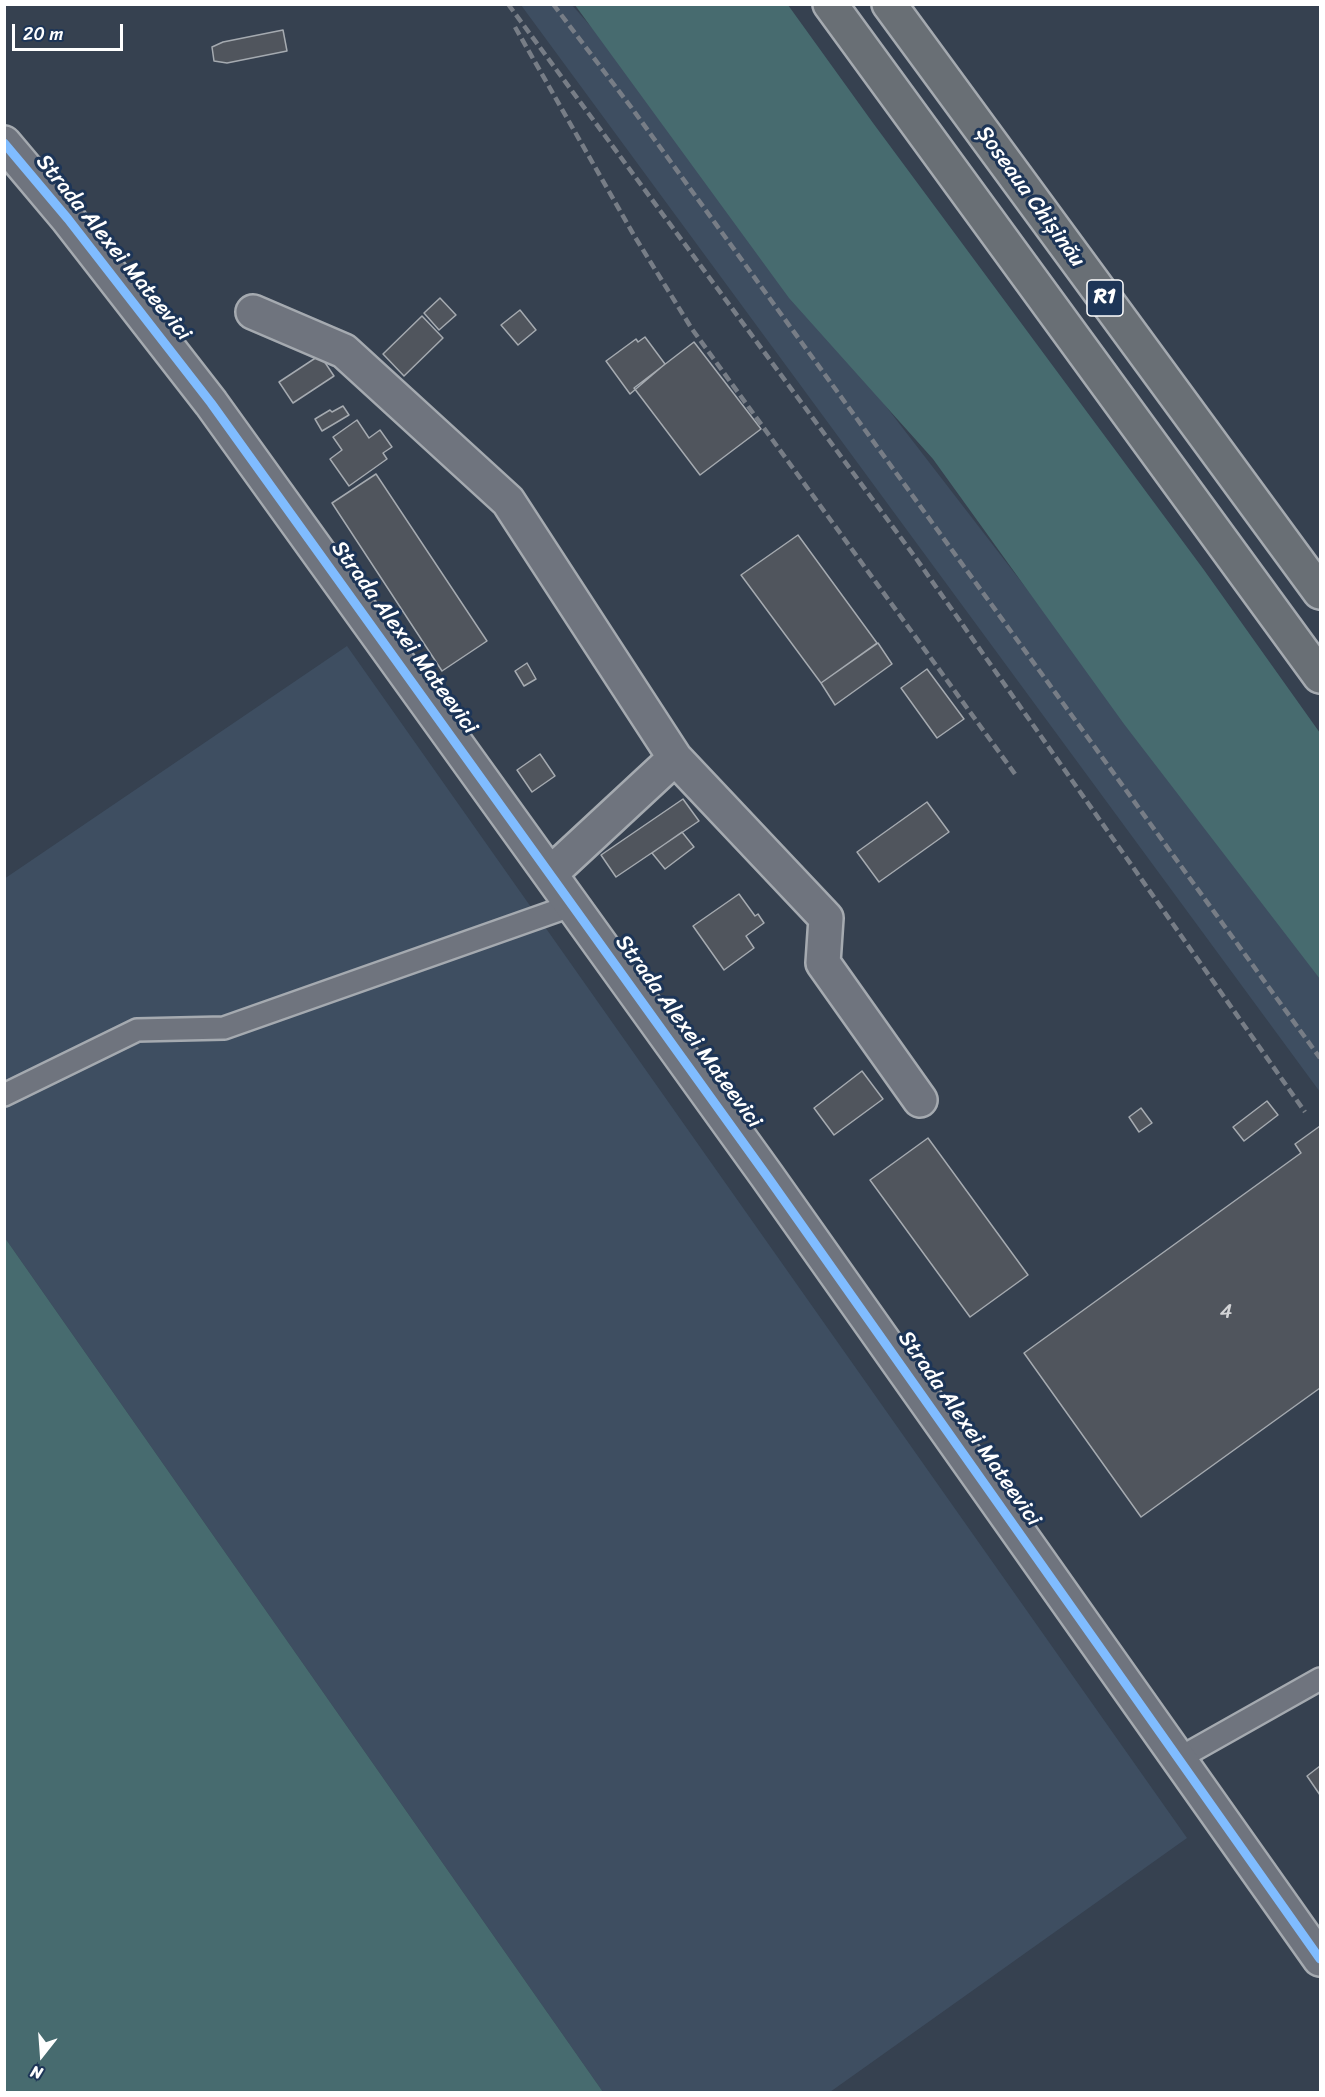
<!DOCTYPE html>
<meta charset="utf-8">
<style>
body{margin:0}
#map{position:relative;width:1325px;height:2097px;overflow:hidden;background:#364150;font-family:Sriracha,sans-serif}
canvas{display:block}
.frame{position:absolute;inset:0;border:6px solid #fff;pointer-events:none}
.north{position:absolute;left:12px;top:2025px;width:60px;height:60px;-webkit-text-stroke:4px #1d3557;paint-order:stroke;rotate:197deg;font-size:16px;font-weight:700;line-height:24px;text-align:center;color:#fff}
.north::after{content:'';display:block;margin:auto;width:21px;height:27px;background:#fff;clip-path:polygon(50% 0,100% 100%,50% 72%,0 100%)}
.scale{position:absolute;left:12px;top:24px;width:111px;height:27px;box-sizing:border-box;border:3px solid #fff;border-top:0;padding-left:8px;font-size:18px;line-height:21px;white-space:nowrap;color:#fff;-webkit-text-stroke:4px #1d3557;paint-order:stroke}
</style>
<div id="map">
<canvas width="1325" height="2097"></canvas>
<div class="frame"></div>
<div class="north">N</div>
<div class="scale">20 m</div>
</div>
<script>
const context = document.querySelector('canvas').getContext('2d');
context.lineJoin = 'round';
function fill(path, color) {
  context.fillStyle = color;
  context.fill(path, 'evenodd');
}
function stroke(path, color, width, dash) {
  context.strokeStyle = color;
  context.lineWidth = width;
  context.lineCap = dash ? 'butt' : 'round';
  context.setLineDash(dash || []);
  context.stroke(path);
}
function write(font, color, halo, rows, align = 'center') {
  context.font = font + ' Sriracha,sans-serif';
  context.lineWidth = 6;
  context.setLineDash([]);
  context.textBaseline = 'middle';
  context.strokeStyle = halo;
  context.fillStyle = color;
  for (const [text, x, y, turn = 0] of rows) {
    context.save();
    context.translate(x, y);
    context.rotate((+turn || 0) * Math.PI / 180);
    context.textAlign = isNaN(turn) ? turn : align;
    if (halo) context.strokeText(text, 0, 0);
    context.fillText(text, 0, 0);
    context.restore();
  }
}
const built = new Path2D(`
 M521 5H572L608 46 1293 934 1320 972V1092Z
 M347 646 1187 1838 830 2092H603L5 1238 4 879Z`);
const green = new Path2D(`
 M575 5H788L873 123 1204 570 1320 733V979L1124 724 933 459 789 298Z
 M5 1238 603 2092H5Z`);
const building = new Path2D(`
 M283 30 287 51 227 63 214 61 212 47 223 42Z
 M440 298 456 315 439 330 424 313Z
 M520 310 536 330 518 345 501 325Z
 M422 316 443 338 404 376 383 354Z
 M645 337 665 364 630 394 606 361 636 339 638 342Z
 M694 342 761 429 700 475 634 388Z
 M320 355 334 376 293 403 279 382Z
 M343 406 349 415 322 431 315 419 330 410 332 412Z
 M357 420 369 438 380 430 392 447 383 453 387 459 349 486 330 459 342 450 333 437Z
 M376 474 487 641 442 671 332 503Z
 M798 535 877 643 821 683 741 575Z
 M878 643 892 664 835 705 821 683Z
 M527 663 536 679 524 686 515 671Z
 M927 669 964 719 937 738 901 688Z
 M540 754 555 776 532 792 517 770Z
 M683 799 699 821 616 877 601 855Z
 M927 802 949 832 879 882 857 852Z
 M682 832 694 847 665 869 652 853Z
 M739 894 755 916 758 914 764 923 746 936 754 948 724 970 693 926Z
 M862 1071 883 1099 834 1135 814 1108Z
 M1267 1101 1278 1115 1244 1141 1233 1127Z
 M1141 1108 1152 1123 1139 1132 1129 1117Z
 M1320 1126V1388L1141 1517 1024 1353 1301 1153 1295 1144Z
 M928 1138 1028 1275 970 1317 870 1180Z
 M1320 1766V1795L1307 1776Z`);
const lane = new Path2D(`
 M4 1095 137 1030 224 1028 573 905
 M1178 1759 1320 1679`);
const street = new Path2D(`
 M4 143 68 219 211 403 767 1176 1320 1959
 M253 312 344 351 508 501 675 758 826 918 823 963 920 1100
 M550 874 675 758`);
const highway = new Path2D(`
 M830 4 1320 676
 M889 4 1320 592`);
const rail = new Path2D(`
 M508 4 915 557 1305 1112
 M553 4 631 107 1320 1058
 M515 27 635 237 692 329 1015 774`);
const cycleway = new Path2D(`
 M4 143 68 219 211 403 767 1176 1320 1959`);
const numberNames = [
 ["4",1226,1313]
];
const shields = [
 [1105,298,36]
];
const shieldNames = [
 ["R1",1105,298]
];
const streetNames = [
 ["Șoseaua Chișinău",1030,197,54],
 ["Strada Alexei Mateevici",113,248,51],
 ["Strada Alexei Mateevici",404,638,54],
 ["Strada Alexei Mateevici",688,1032,54],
 ["Strada Alexei Mateevici",969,1429,55]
];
fill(built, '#3e4e61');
fill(green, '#476b6f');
fill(building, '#50555d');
stroke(building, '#a5aab0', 1.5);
stroke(lane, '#a5aab0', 26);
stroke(street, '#a5aab0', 38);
stroke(highway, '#a5aab0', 38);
stroke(lane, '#6f747e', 21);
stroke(street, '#6f747e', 33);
stroke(highway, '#696f75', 33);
stroke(rail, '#777d86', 4.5, [9, 4.5]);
stroke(cycleway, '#80bcff', 9);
write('20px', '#d3d4d6', null, numberNames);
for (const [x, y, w] of shields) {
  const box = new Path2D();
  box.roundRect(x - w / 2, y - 18, w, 36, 4.5);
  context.fillStyle = '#1d3557';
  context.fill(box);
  stroke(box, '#fff', 1.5);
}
write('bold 21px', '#fff', null, shieldNames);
write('22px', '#fff', '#1d3557', streetNames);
</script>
